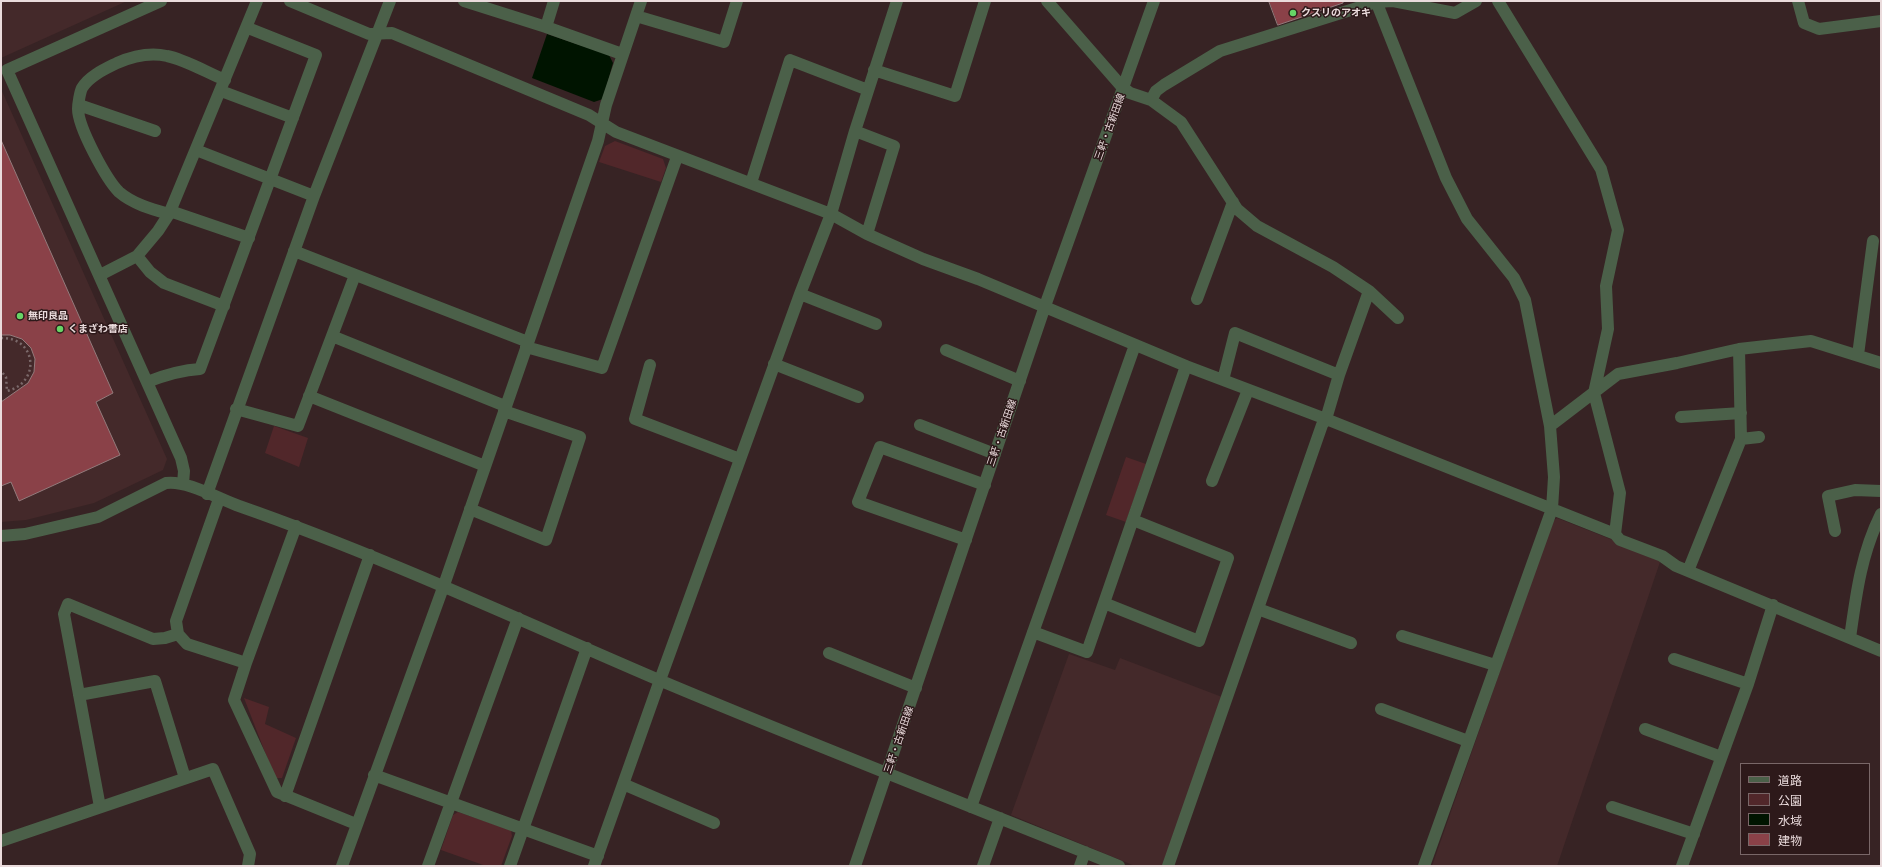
<!DOCTYPE html>
<meta charset="utf-8">
<style>
body{margin:0}
#map{position:relative;width:1882px;height:867px;overflow:hidden;background:#372324;font-family:Figtree,"Noto Sans JP",sans-serif}
canvas{display:block}
.frame{position:absolute;inset:0;border:2px solid #eadbdc;pointer-events:none}
.legend{position:absolute;left:1740px;top:763px;width:130px;height:92px;box-sizing:border-box;background:#2d191a;border:1px solid #796768;margin:0;padding:5px 7px;list-style:none;font-size:12px;color:#eadbdc}
.legend li{display:flex;align-items:center;gap:8px;height:20px}
.legend b{width:20px;border:1px solid #796768}
</style>
<div id="map">
<canvas width="1882" height="867"></canvas>
<div class="frame"></div>
<ul class="legend">
<li><b style="height:5px;background:#4b6049"></b>道路</li>
<li><b style="height:11px;background:#51272a"></b>公園</li>
<li><b style="height:11px;background:#001400"></b>水域</li>
<li><b style="height:11px;background:#8a4148"></b>建物</li>
</ul>
</div>
<script>
const context = document.querySelector('canvas').getContext('2d');
context.lineJoin = 'round';
function fill(path, color) {
  context.fillStyle = color;
  context.fill(path, 'evenodd');
}
function stroke(path, color, width, dash) {
  context.strokeStyle = color;
  context.lineWidth = width;
  context.lineCap = dash ? 'butt' : 'round';
  context.setLineDash(dash || []);
  context.stroke(path);
}
function write(font, color, halo, rows, align = 'center') {
  context.font = font + ' Figtree,"Noto Sans JP",sans-serif';
  context.lineWidth = 3;
  context.setLineDash([]);
  context.textBaseline = 'middle';
  context.strokeStyle = halo;
  context.fillStyle = color;
  for (const [text, x, y, turn = 0] of rows) {
    context.save();
    context.translate(x, y);
    context.rotate((+turn || 0) * Math.PI / 180);
    context.textAlign = isNaN(turn) ? turn : align;
    if (halo) context.strokeText(text, 0, 0);
    context.fillText(text, 0, 0);
    context.restore();
  }
}
const built = new Path2D(`
 M1 1H127L1 58Z
 M1 89 167 459 163 470 94 503 26 520 1 522Z
 M1557 518 1661 559 1557 866H1432L1552 522Z
 M1069 654 1115 670 1120 658 1222 697 1164 866H1135L1011 815Z`);
const green = new Path2D(`
 M615 141 663 159 666 168 661 182 599 162 605 146Z
 M274 426 308 438 299 467 265 453Z
 M1126 457 1146 464 1126 522 1106 515Z
 M244 698 269 707 265 724 296 738 282 778H275Z
 M458 812 511 830 512 836 501 866H486L441 850 453 815Z`);
const water = new Path2D(`
 M547 34 609 55 613 63 603 99 594 102 532 78Z`);
const building = new Path2D(`
 M1269 1H1343V3L1278 25Z
 M1 140 113 393 96 402 120 455 19 501 11 482 1 486V402L28 383 34 372 35 359 31 348 22 339 10 335H1Z`);
const path = new Path2D(`
 M1 338C37 337 41 383 7 391L6 377 1 371`);
const minor = new Path2D(`
 M161 1 7 70 181 458 184 471 183 484
 M290 1 369 34 392 33 589 115 616 132 831 214 867 234 923 259 978 279 1186 366 1326 419 1615 534 1620 540 1662 556 1676 566 1881 651
 M464 1 546 27 622 54
 M1047 1 1123 88 1130 93 1151 100 1181 122 1237 209 1257 226 1333 267 1369 291 1398 318
 M1376 1 1446 178 1467 219 1514 278 1525 300 1550 426 1554 477 1552 509 1424 866
 M1498 1 1601 169 1618 230 1606 286 1608 329 1594 393 1620 493 1615 534
 M1798 1 1804 23 1819 29 1881 21
 M636 16 724 42 737 1
 M546 27 554 1
 M874 70 955 96 985 1
 M221 91 293 118
 M1151 100 1156 91 1164 85 1220 51 1376 2 1393 1 1455 13 1476 1
 M79 105 155 131
 M855 131 894 146 867 234
 M196 150 314 196
 M751 183 790 60 868 90
 M170 211 249 238
 M169 214C151 209 133 204 119 192 106 179 78 127 78 109 78 104 80 92 82 88 89 76 105 69 117 63 133 56 149 52 167 56 184 59 208 73 225 80
 M294 251 528 342
 M137 256 150 272 164 283 224 306
 M100 275 137 256 158 231 169 214 257 1
 M800 294 876 324
 M1197 299 1233 202
 M332 336 505 406
 M526 347 602 368 677 157
 M946 350 1020 381
 M1858 355 1873 241
 M774 364 858 397
 M650 365 635 419 740 459
 M1223 380 1235 333 1339 375
 M147 382C165 375 181 370 200 369L316 55 248 28
 M309 396 485 466
 M236 409 298 426 355 275
 M1681 417 1741 413
 M920 425 995 454
 M1550 426 1618 374 1677 363 1739 349 1811 341 1881 363
 M1741 439 1759 437
 M1212 481 1248 390
 M207 494 314 196 390 1
 M219 499 176 621 178 634 187 644 246 663
 M470 509 546 540 580 437 504 411
 M296 526 246 663 234 700 277 792 356 824
 M1835 531 1828 496 1855 490 1881 491
 M1 536 25 534 98 517 166 483C187 480 219 499 239 506 382 556 519 620 659 680 811 744 965 804 1119 866
 M966 540 858 502 880 447 985 485
 M1688 571 1741 439 1739 349
 M1104 603 1199 641 1228 558 1133 520
 M1258 609 1351 643
 M1033 632 1087 652 1186 366
 M1402 636 1495 665
 M1850 638C1856 595 1861 554 1881 514
 M829 653 916 688
 M1674 659 1748 684
 M79 695 155 681 185 778
 M1381 709 1468 741
 M1645 729 1721 757
 M374 775 598 856
 M623 784 714 823
 M285 796 370 555
 M100 807 64 614 68 604 153 639 165 638 178 634
 M971 807 1135 345
 M1612 807 1694 834
 M1 841 213 769 250 854 248 866
 M342 866 444 585 598 141 606 105 641 1
 M428 866 518 618
 M510 866 587 648
 M594 866 660 680 800 294 831 214 855 131 897 1
 M855 866 1045 306 1154 1
 M983 866 1000 818
 M1080 866 1085 852
 M1168 866 1322 425 1326 419 1339 375 1369 291
 M1682 866 1748 684 1773 605`);
const markers = [
 [1293,13,4,"#67d466"],
 [20,316,4,"#67d466"],
 [60,329,4,"#67d466"]
];
const poiNames = [
 ["クスリのアオキ",1301,13],
 ["無印良品",28,316],
 ["くまざわ書店",68,329]
];
const streetNames = [
 ["三軒・古新田線",1110,127,-70],
 ["三軒・古新田線",1002,433,-71],
 ["三軒・古新田線",899,740,-71]
];
fill(built, '#44292a');
fill(green, '#51272a');
fill(water, '#001400');
fill(building, '#8a4148');
stroke(building, '#937a7b', 1);
stroke(path, '#7b696a', 2.5, [2, 3]);
stroke(minor, '#4b6049', 12);
for (const [x, y, r, color] of markers) {
  const dot = new Path2D();
  dot.arc(x, y, r, 0, 2 * Math.PI);
  context.fillStyle = color;
  context.fill(dot);
  stroke(dot, '#2d191a', 1.5);
}
write('bold 10px', '#eadbdc', '#2d191a', poiNames, 'left');
write('10px', '#eadbdc', '#2d191a', streetNames);
</script>
